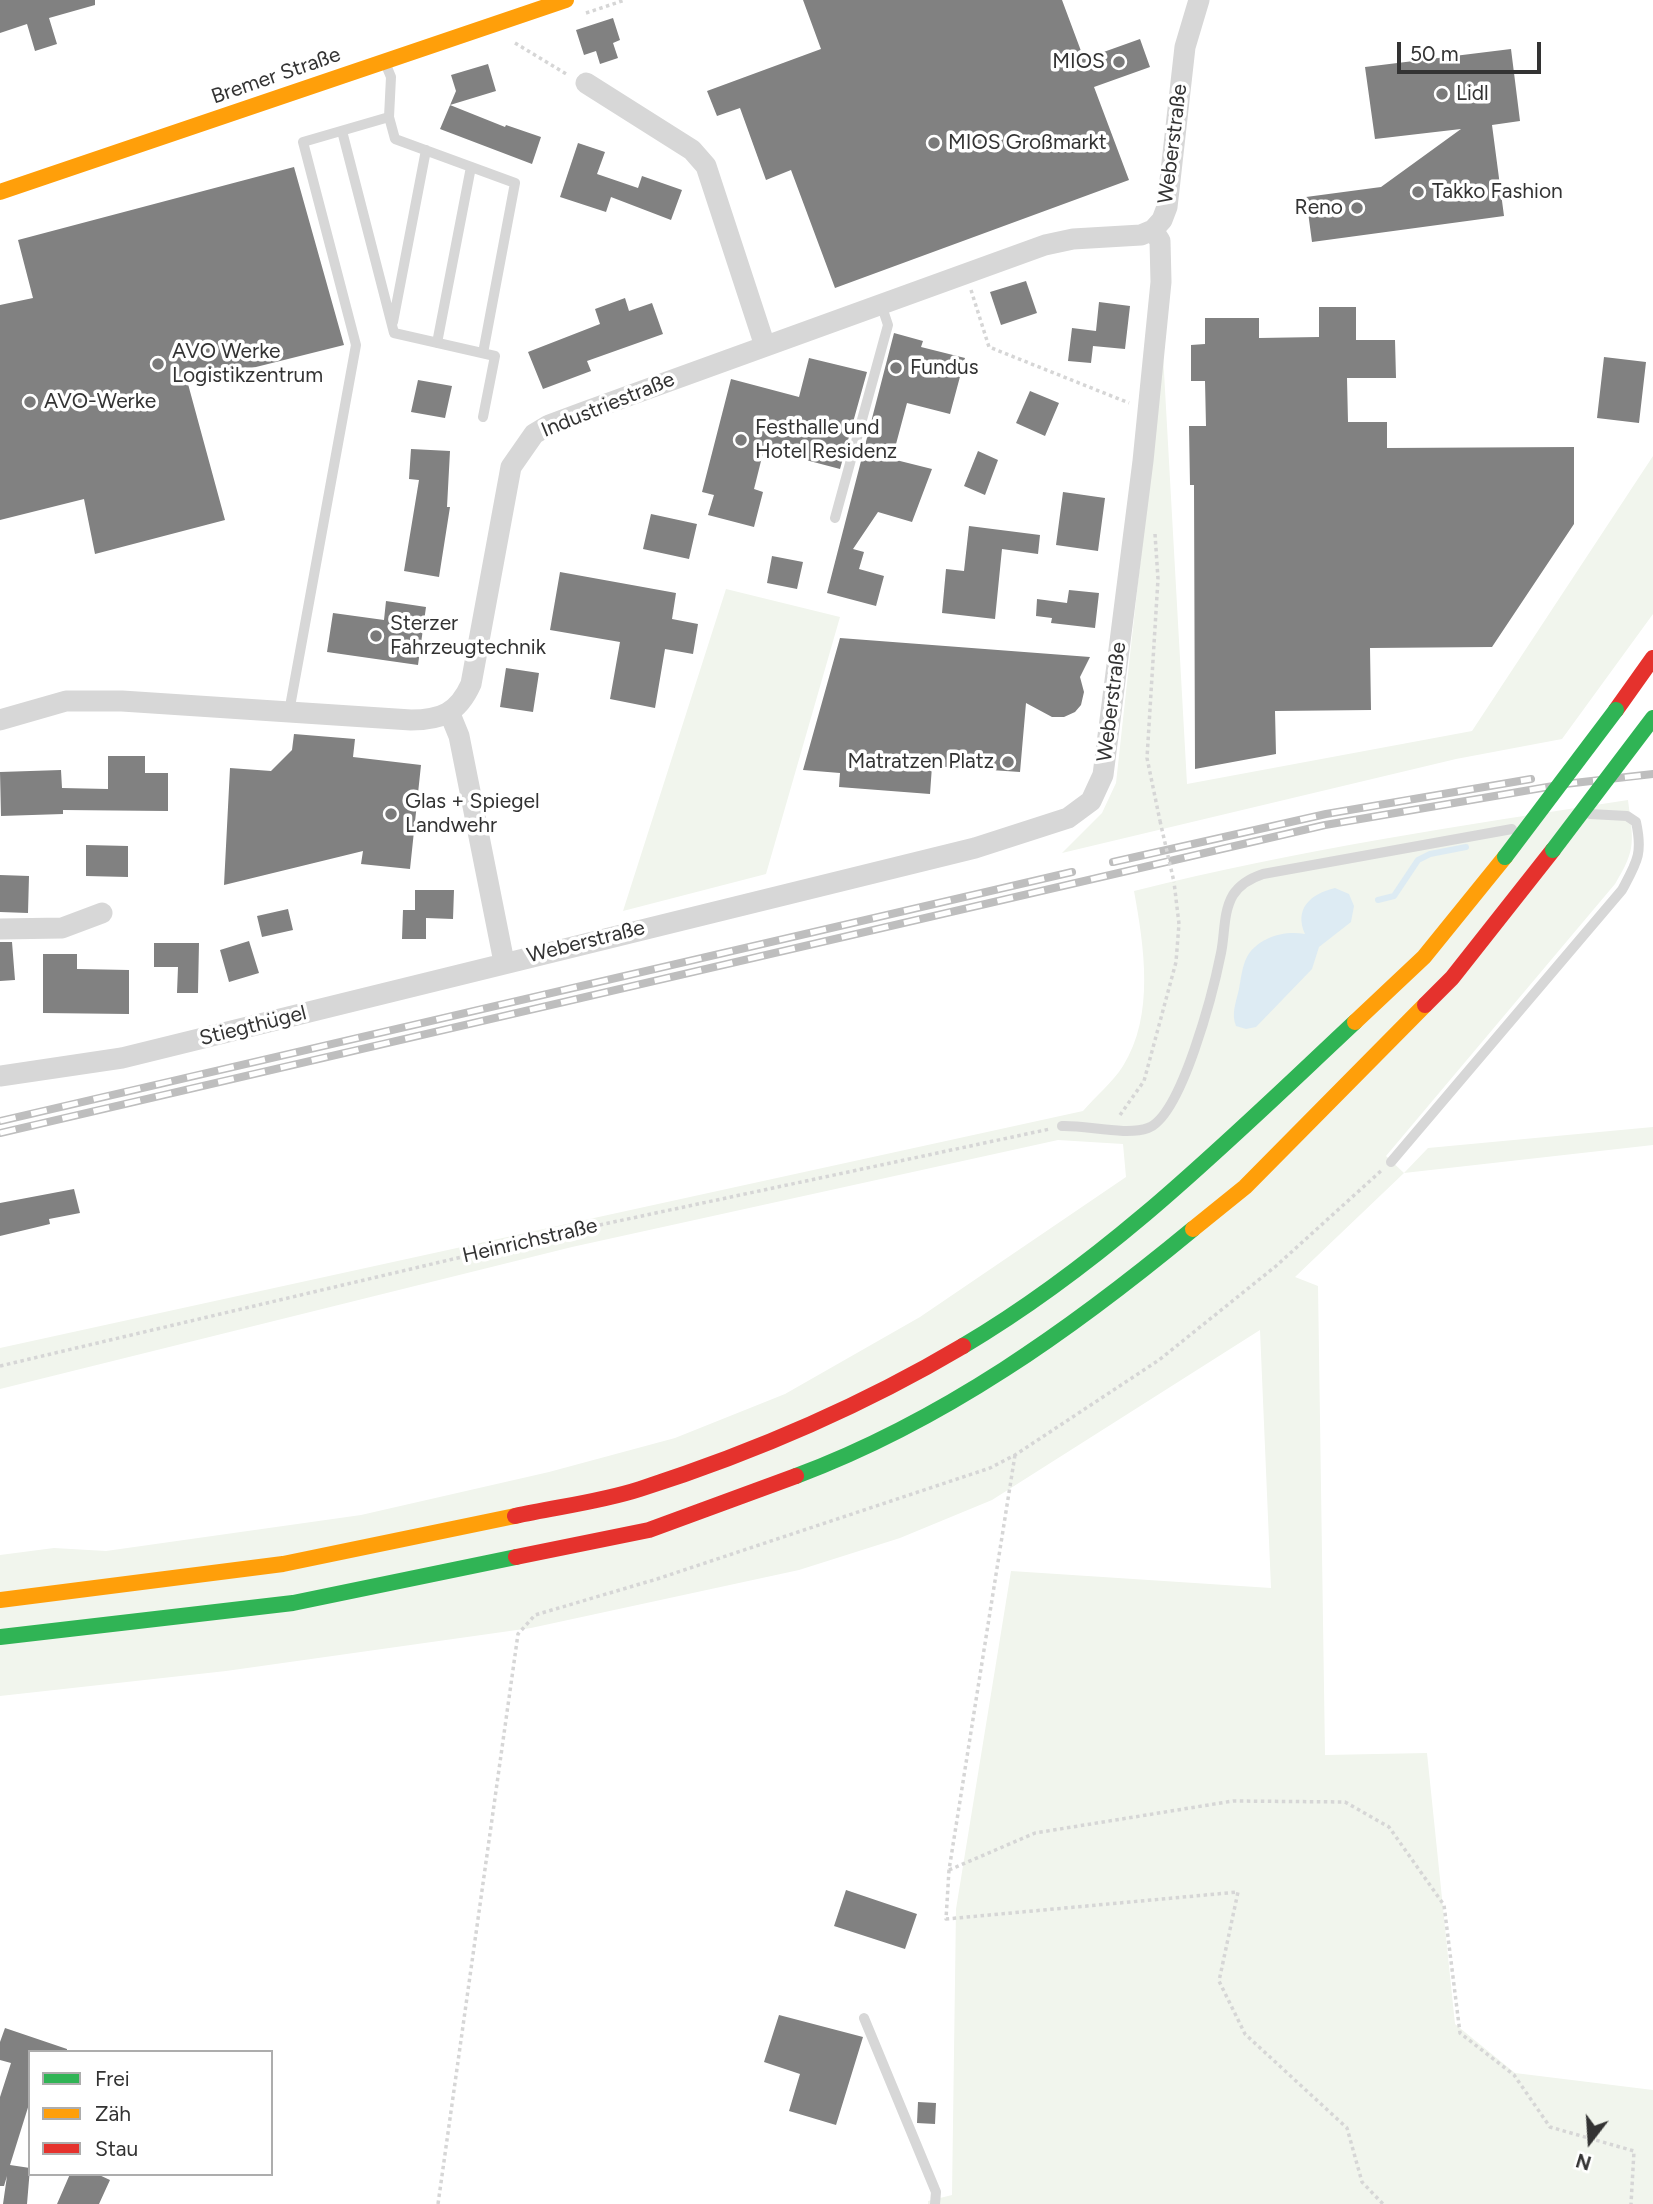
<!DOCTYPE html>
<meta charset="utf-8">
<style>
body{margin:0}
#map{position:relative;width:1653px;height:2204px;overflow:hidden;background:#fff;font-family:Figtree,sans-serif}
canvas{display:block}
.legend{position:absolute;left:28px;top:2050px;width:245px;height:126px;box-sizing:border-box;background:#fff;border:2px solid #adadad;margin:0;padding:9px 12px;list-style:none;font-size:21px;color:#333}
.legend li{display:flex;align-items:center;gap:14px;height:35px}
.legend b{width:35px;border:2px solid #adadad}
.north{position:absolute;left:1555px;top:2106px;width:70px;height:70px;-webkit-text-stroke:5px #fff;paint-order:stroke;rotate:197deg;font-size:19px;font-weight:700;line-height:28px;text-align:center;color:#333}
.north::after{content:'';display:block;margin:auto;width:24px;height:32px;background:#333;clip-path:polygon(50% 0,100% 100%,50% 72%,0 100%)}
.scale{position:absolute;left:1397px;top:42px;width:144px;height:32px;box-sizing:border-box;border:4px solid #333;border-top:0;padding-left:9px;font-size:21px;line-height:24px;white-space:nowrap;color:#333;-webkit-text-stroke:5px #fff;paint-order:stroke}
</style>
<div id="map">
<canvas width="1653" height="2204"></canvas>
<ul class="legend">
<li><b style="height:9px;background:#30b455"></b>Frei</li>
<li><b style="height:9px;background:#ff9f0a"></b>Zäh</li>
<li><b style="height:9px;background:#e5322d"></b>Stau</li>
</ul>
<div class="north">N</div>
<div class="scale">50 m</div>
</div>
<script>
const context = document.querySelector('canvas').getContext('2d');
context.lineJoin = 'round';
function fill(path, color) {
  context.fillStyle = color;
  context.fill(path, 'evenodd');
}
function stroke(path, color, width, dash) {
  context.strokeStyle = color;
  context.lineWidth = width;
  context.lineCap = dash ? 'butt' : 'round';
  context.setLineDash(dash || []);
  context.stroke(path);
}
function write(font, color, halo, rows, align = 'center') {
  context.font = font + ' Figtree,sans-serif';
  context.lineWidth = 7;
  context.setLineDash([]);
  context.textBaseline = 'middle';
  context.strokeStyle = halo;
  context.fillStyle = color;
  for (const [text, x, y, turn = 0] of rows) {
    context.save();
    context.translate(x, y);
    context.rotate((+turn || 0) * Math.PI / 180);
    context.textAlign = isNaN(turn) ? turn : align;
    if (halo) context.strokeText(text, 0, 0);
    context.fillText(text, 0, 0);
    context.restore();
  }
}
const green = new Path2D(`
 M1163 354 1187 784 1472 731 1653 456V614L1562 739 1456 759 1062 853 1102 813 1116 783Z
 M726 589 840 617 766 874 623 911Z
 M1628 800C1633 841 1637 848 1615 884L1386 1156 1404 1173 1428 1148 1653 1127V1145L1404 1173 1295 1277 1318 1286 1325 1755 1427 1753 1455 2024 1515 2073 1653 2090V2204H928V2201L952 2195 956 1909 1011 1571 1271 1588 1260 1330 992 1500 900 1538 799 1570 531 1628 226 1671 0 1696V1555L54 1548 106 1551 361 1515 549 1472 675 1438 785 1394 920 1317 1126 1177 1123 1144 1058 1140 572 1247 0 1389V1348L1083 1111C1095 1097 1113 1082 1123 1066 1155 1015 1144 946 1134 891 1297 850 1463 825 1628 800Z`);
const water = new Path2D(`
 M1335 888 1349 894 1354 906 1351 922 1319 947 1312 969 1256 1027 1246 1029 1236 1026C1231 1013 1236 1003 1239 989 1241 979 1242 966 1247 957 1258 937 1285 930 1305 934 1294 909 1310 894 1335 888Z`);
const stream = new Path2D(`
 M1378 900 1394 896 1418 860 1430 854 1466 847`);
const building = new Path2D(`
 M0 0H95V5L49 18 57 44 35 51 27 24 0 33Z
 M803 0H1062L1084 59 1140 39 1150 67 1094 87 1129 180 835 288 791 170 766 180 740 108 717 116 707 91 821 49Z
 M613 18 620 40 613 43 618 58 600 64 596 51 584 55 576 30Z
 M1511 49 1520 121 1492 125 1504 216 1312 242 1306 197 1381 187 1461 129 1375 139 1365 67Z
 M488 64 496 91 450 105 505 127 506 125 541 137 532 164 440 129 456 91 451 75Z
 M578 143 605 152 597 174 638 188 642 176 682 190 671 220 611 197 606 212 560 197Z
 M294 167 344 345 188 384 225 520 95 554 84 499 0 520V305L33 298 18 240Z
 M1026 281 1037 313 1001 325 990 292Z
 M625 298 629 311 652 303 663 334 587 361 591 371 543 389 528 352 600 324 595 309Z
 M1099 302 1130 306 1125 349 1093 346 1091 363 1068 361 1072 328 1096 331Z
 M1319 307H1356V340H1395L1396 378H1347L1348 422H1387V448L1574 447V524L1492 647 1370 648 1371 710 1275 711 1276 754 1195 769 1194 485H1190L1189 426H1206L1205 381H1191V345L1205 344V318H1259V338L1319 337Z
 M894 333 923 341 921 347 965 358 950 414 907 403 892 459 932 469 912 522 878 512 853 549 864 552 859 569 884 576 876 606 827 593Z
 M1604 357 1646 362 1639 423 1597 418Z
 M809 358 867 372 840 469 764 449 754 489 763 492 754 527 708 515 714 495 702 492 731 379 799 397Z
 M418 380 452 386 445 418 411 412Z
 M1030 391 1059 403 1045 436 1016 423Z
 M411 449 450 451 447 507H450L439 577 404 571 419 480 409 479Z
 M978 451 998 460 985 495 964 486Z
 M1063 492 1105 498 1098 551 1056 545Z
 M651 514 697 524 689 559 643 549Z
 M969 526 1040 535 1038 554 1002 549 995 619 942 613 946 569 964 571Z
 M772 556 803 562 797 589 767 583Z
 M560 572 676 593 672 619 698 624 693 654 665 649 655 708 610 699 620 642 550 630Z
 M1069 590 1099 593 1095 628 1051 623 1052 618 1036 616 1037 599 1067 603Z
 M386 601 426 607 418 665 327 652 333 613 384 620Z
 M840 638 1090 657 1080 677 1084 692 1081 705 1075 712 1064 717H1052L1026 703 1020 772 932 766 930 794 839 787 840 773 803 770Z
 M506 668 539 673 533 712 500 707Z
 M294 734 355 739 353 757 421 765 410 869 361 864 363 851 224 885 230 768 271 771 292 750Z
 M108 756H145V773H168V811L63 810V814L1 816 0 772 61 770 62 788 108 789Z
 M86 845 128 846V877L86 876Z
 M0 875 29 876 28 913 0 912Z
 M415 890H454L453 919 426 918V939H402L403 910H415Z
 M288 909 293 930 262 937 257 916Z
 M249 941 259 973 229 982 220 950Z
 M0 942H12L15 980 0 981Z
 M154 943H199L198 993H177L178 967H154Z
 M43 954H77V969L129 970V1014L43 1013Z
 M74 1189 80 1213 49 1219 50 1224 0 1236V1203Z
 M846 1890 917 1914 905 1949 834 1926Z
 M779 2015 863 2037 836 2125 789 2111 800 2074 764 2062Z
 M5 2028 67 2049V2052H30V2101L10 2165 30 2168 27 2204H3L7 2176 4 2186H0V2097L11 2063 0 2060V2042Z
 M918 2102 936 2103 935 2124 917 2123Z
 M70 2174H97L110 2180 99 2204H57Z`);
const path = new Path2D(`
 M586 13 625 0
 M515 43 568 75
 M971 290 989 347 1129 403
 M1155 534 1158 579 1147 758 1160 821
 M1120 1115 1144 1081 1176 962 1179 924 1174 882
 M0 1366 576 1230 1050 1129
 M1015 1455 949 1870 946 1919 1238 1892 1219 1981 1245 2034 1347 2128 1362 2182 1383 2204
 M949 1870 1035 1833 1233 1801 1345 1802 1389 1827 1444 1905 1460 2033 1514 2075 1550 2127 1634 2151 1631 2204
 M438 2204 518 1634 535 1615 657 1579 990 1468 1015 1455 1159 1360 1276 1266 1382 1170`);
const lane = new Path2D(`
 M389 117 395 139 515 183 483 353
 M342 131 394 333 495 356 483 417
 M393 322 426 150
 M437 343 471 167
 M835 518 888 325 881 304
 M289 712 356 345 303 142 389 117 391 77 386 65
 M1062 1126C1086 1125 1126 1136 1148 1128 1182 1116 1214 988 1221 953 1225 934 1223 912 1233 895 1240 884 1251 878 1263 874L1512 829
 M1391 1162 1622 890C1637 862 1643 854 1636 822L1627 816 1590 814
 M864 2018 936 2192 935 2204`);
const street = new Path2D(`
 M586 83 692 150 706 166 765 346
 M450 714 459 736 504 962
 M0 720 66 701H122L411 720C441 720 458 713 471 684L511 467 534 434 549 425 584 412 1045 245 1073 239 1141 235 1153 230 1162 220 1167 207 1185 47 1199 0
 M0 929 62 928 102 913
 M0 1076 122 1058 975 848 1068 818 1091 801 1103 775 1143 461 1161 282 1160 241 1153 230`);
const fast = new Path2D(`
 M963 1346C1110 1259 1231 1138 1355 1022
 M796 1476C943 1421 1072 1329 1193 1229
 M0 1637 293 1603 516 1557`);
const slow = new Path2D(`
 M0 192 566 0
 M1355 1022 1424 957 1505 857
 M1193 1229 1245 1187 1425 1005
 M0 1600 283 1564 515 1516`);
const jam = new Path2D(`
 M1616 710 1653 658
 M1425 1005 1452 978 1553 850
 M515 1516C556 1507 600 1502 640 1489 752 1453 862 1406 963 1346
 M516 1557 649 1530 796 1476`);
const rail = new Path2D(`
 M1113 862 1326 814 1531 779
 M0 1121 1072 872
 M0 1133 1325 825 1565 784 1653 774`);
const pathBridge = new Path2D(`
 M1160 821 1174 882`);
const fastBridge = new Path2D(`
 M1553 850 1653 718
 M1505 857 1616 710`);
const markers = [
 [1119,62,7,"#7a7a7a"],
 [1442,94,7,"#7a7a7a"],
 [934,143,7,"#7a7a7a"],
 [1418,192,7,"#7a7a7a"],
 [1357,208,7,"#7a7a7a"],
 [158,364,7,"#7a7a7a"],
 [896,368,7,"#7a7a7a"],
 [30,402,7,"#7a7a7a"],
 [741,440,7,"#7a7a7a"],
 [376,636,7,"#7a7a7a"],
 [1008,762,7,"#7a7a7a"],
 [391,814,7,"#7a7a7a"]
];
const poiNames = [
 ["MIOS",1105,62,"right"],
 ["Lidl",1456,94],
 ["MIOS Großmarkt",948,143],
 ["Takko Fashion",1432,192],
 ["Reno",1343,208,"right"],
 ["AVO Werke",172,352],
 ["Logistikzentrum",172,376],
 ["Fundus",910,368],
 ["AVO-Werke",44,402],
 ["Festhalle und",755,428],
 ["Hotel Residenz",755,452],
 ["Sterzer",390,624],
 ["Fahrzeugtechnik",390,648],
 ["Matratzen Platz",994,762,"right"],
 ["Glas + Spiegel",405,802],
 ["Landwehr",405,826]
];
const streetNames = [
 ["Bremer Straße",276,76,-19],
 ["Weberstraße",1173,144,-83],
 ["Industriestraße",608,405,-22],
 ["Weberstraße",1112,702,-83],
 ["Weberstraße",586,942,-14],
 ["Stiegthügel",253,1026,-14],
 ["Heinrichstraße",530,1241,-13]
];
fill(green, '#f1f5ed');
fill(water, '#ddebf3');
stroke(stream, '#ddebf3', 6);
fill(building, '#818181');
stroke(path, '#d6d6d6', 3.5, [3.5, 3.5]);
stroke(lane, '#d7d7d7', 10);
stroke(street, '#d7d7d7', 21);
stroke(fast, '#30b455', 16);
stroke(slow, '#ff9f0a', 16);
stroke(jam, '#e5322d', 16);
stroke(rail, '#bebebe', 8);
stroke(rail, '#fff', 5, [16]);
stroke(pathBridge, '#d6d6d6', 3.5, [3.5, 3.5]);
stroke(fastBridge, '#30b455', 16);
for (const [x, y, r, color] of markers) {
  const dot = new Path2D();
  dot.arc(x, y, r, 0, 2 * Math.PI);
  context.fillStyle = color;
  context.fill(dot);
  stroke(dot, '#fff', 2.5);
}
write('21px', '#333', '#fff', poiNames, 'left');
write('21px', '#333', '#fff', streetNames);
</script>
